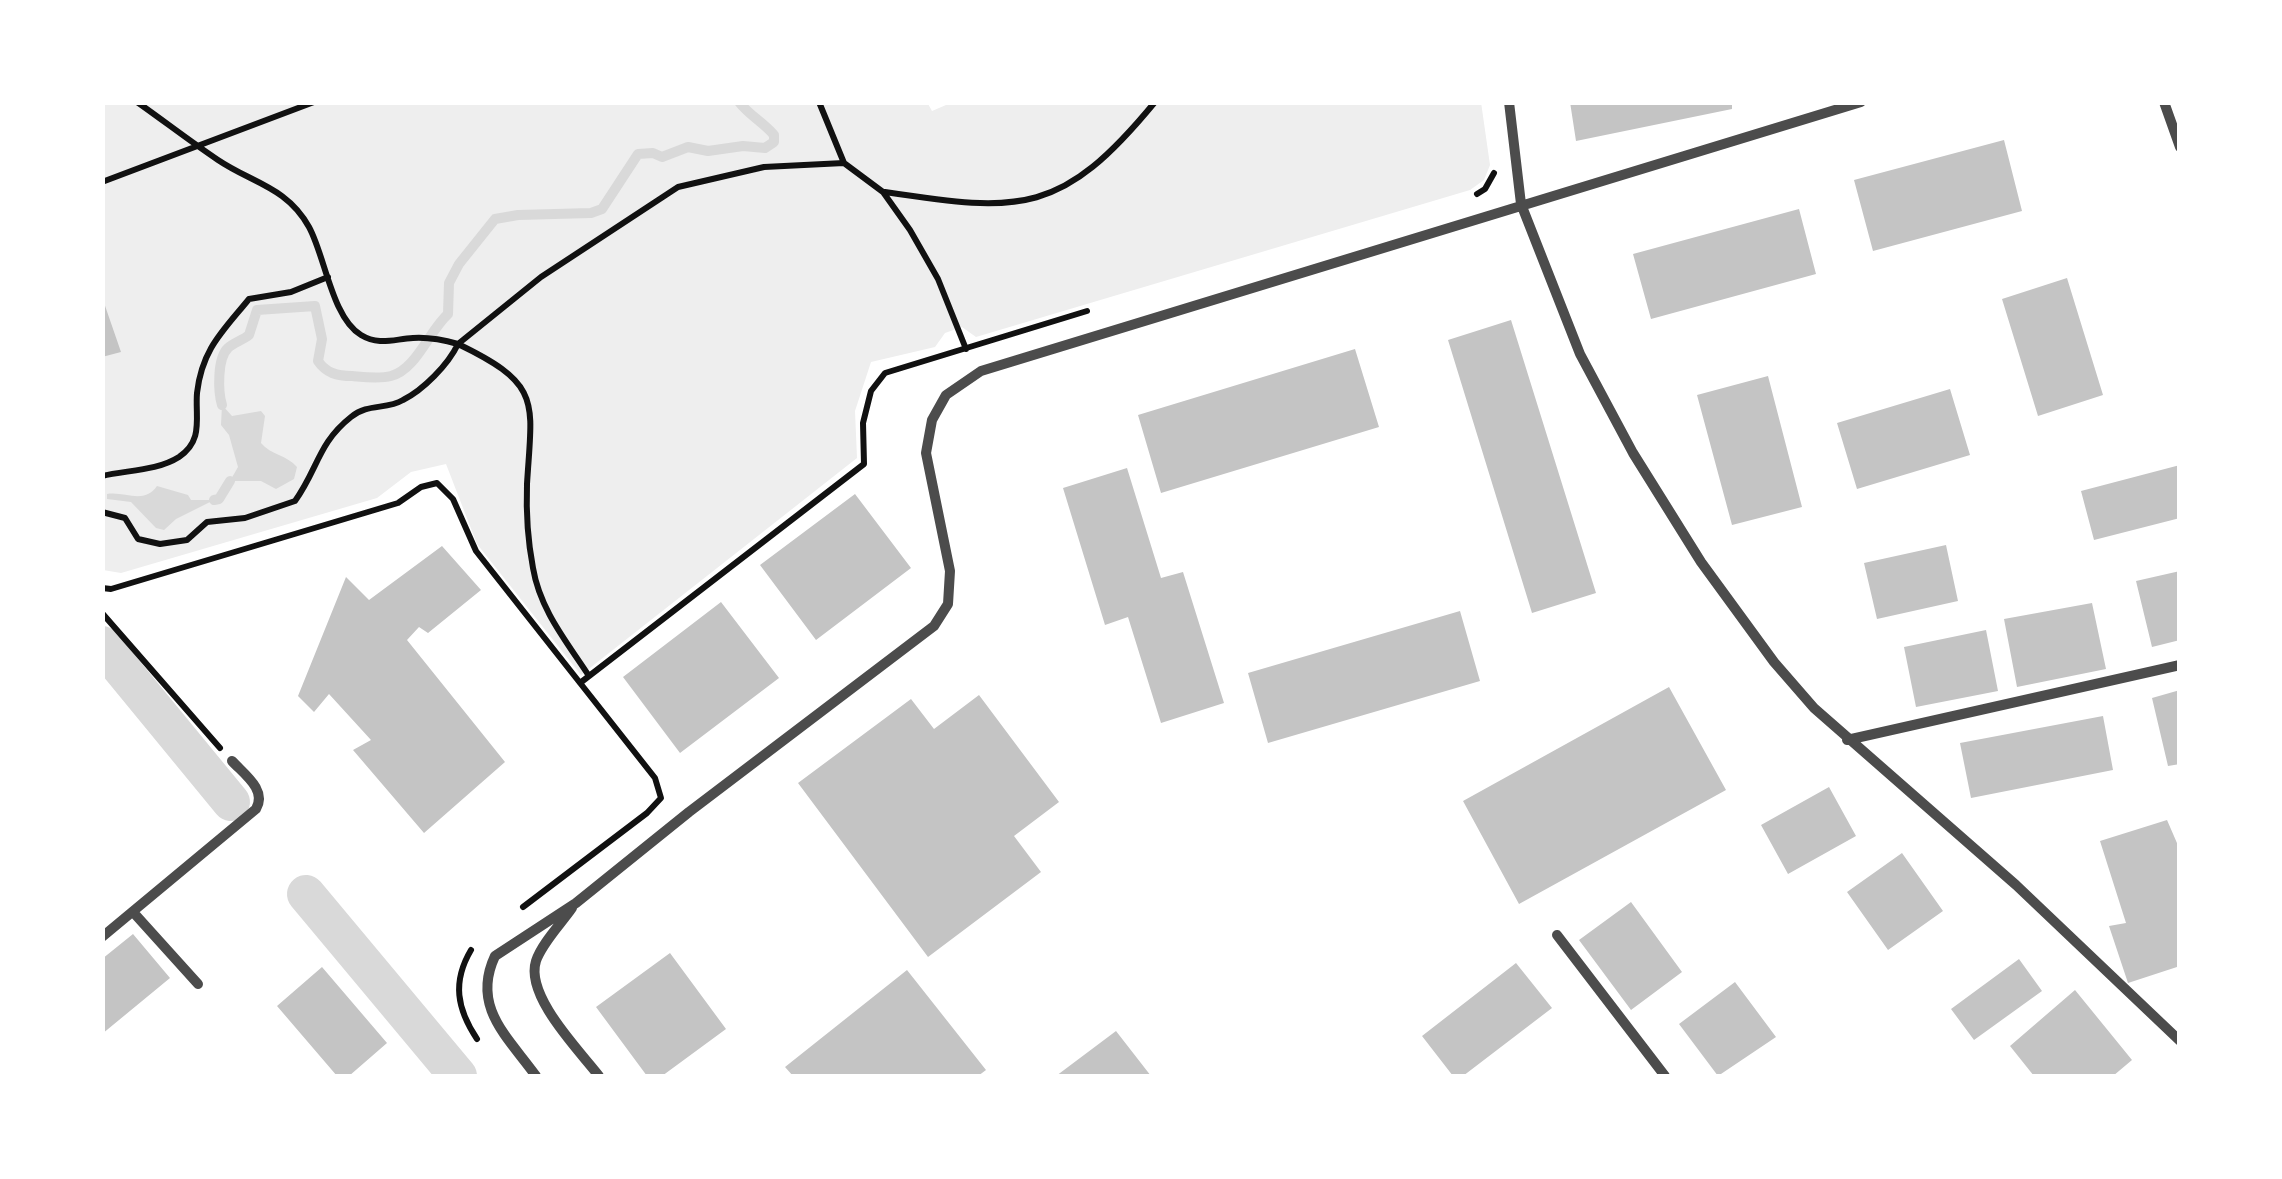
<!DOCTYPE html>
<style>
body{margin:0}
#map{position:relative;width:2282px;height:1179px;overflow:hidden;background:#fff;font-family:Bitter,serif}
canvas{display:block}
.frame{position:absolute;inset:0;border:105px solid #fff;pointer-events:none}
</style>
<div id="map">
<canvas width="2282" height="1179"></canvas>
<div class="frame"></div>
</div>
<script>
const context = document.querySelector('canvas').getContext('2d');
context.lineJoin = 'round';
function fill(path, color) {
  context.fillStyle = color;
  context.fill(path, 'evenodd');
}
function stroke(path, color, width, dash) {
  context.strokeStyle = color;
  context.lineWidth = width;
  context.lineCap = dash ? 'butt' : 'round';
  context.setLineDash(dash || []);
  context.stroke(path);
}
const green = new Path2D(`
 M927 102 932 111 953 102H1481L1490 165 1484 180 1470 190 976 337 962 327 945 333 935 347 871 362 855 411 857 458 581 675 477 544 446 464 411 472 377 498 121 573 103 570 102 103Z`);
const water = new Path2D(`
 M222 405 232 416 261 411 265 416 261 443C271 455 287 455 297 467L294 479 276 489 261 481H230L238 467 229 435 221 425Z
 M157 486 188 495 191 500H214L176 519 164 530 156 528 131 502 107 499V494C125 491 144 505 157 486Z`);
const stream = new Path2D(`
 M222 405C218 392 217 358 228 348 233 343 243 340 249 335L257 310 315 306 322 339 318 361C326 373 337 376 352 376 364 377 379 379 391 376 416 370 429 331 448 314L449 283 459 264 495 219 518 215 591 213 602 209 638 154 653 153 662 157 688 147 708 151 743 146 765 148 774 142V135C763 122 750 116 739 102
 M214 500 219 499 230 481`);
const canal = new Path2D(`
 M102 645 231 802
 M306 894 458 1076`);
const building = new Path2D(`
 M1570 102H1732V109L1576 141Z
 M2004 140 2022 211 1873 251 1854 180Z
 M1799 209 1816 274 1651 319 1633 254Z
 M2067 278 2103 395 2038 416 2002 299Z
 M102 297 121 352 102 357Z
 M1511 320 1596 593 1532 613 1448 340Z
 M1355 349 1379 427 1161 493 1138 415Z
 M1768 376 1802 507 1732 525 1697 395Z
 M1950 389 1970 455 1857 489 1837 423Z
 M2180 465V518L2094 540 2081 491Z
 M1127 468 1161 578 1183 572 1224 703 1161 723 1128 617 1105 625 1063 488Z
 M855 494 911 568 816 640 760 565Z
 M1946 545 1958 601 1877 619 1864 563Z
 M442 546 481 590 428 633 419 627 407 640 505 762 424 833 353 750 371 740 329 694 314 712 298 696 346 577 369 600Z
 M2180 571V640L2152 647 2136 581Z
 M721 602 779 678 680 753 623 677Z
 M2092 603 2106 669 2017 687 2004 619Z
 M1460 611 1480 681 1268 743 1248 673Z
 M1986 630 1998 691 1916 707 1904 647Z
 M1669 687 1726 790 1519 904 1463 801Z
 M2180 690V764L2168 766 2152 698Z
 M979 695 1059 802 1014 836 1041 872 928 957 798 783 911 699 934 729Z
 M2103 716 2113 770 1971 798 1960 743Z
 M1829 787 1856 836 1788 874 1761 825Z
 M2167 820 2180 850V966L2128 983 2109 926 2126 923 2100 841Z
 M1902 853 1943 911 1888 950 1847 892Z
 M1631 902 1682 972 1631 1010 1579 940Z
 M133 934 170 978 102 1034V959Z
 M670 953 726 1029 662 1076H647L596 1007Z
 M2019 959 2042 991 1974 1040 1951 1009Z
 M1516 963 1552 1008 1463 1076H1453L1422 1036Z
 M322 967 387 1043 349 1076H337L277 1006Z
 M907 970 986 1070 978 1076H793L785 1067Z
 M1735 982 1776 1037 1718 1076 1679 1024Z
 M2075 990 2132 1060 2113 1076H2034L2010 1046Z
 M1116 1031 1151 1076H1056Z`);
const path = new Path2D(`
 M819 102 844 163 883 192 910 230 938 279 966 349
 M102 182 314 102
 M885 192C1022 213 1062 215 1155 102
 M1477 194 1485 189 1494 173
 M102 476C127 470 157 471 179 457 204 440 195 418 197 393 202 349 223 331 249 299L291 292 328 277
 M102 512 125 518 138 539 160 544 187 540 207 522 245 518 295 501C318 469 318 443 351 417 368 403 386 410 403 400 423 390 448 365 458 344 444 340 429 337 413 338 394 339 379 346 361 335 332 318 325 256 309 227 287 187 252 183 218 160 191 142 164 121 137 102
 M102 588 111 589 398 503 421 487 437 483 453 499 476 551 655 778 661 798 647 813 523 907
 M102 613 220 748
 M589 676C567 642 540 610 533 568 528 542 526 512 527 484 532 401 543 385 458 344L541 277 678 187 764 167 844 163
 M580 683 864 464 863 423 871 391 885 373 1087 311
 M471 950C452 982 457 1009 477 1039`);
const minor = new Path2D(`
 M1509 102 1521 204 1580 354 1633 453 1701 562 1774 662 1814 708 2016 885 2180 1041
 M2164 102 2180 147
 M1847 740 2180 665
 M572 908C561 924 542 943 536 961 525 996 579 1050 599 1076
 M133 912 198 984
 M1557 935 1665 1076
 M102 937 256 809C267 790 245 775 232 761
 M536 1076C508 1037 471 1007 495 956L576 903 689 812 934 626 948 604 950 571 926 453 932 420 946 395 981 371 1861 102`);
fill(green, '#eee');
fill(water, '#d9d9d9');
stroke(stream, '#d9d9d9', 10);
stroke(canal, '#d9d9d9', 38);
fill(building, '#c4c4c4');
stroke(path, '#111', 6);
stroke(minor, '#4c4c4c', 10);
</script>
